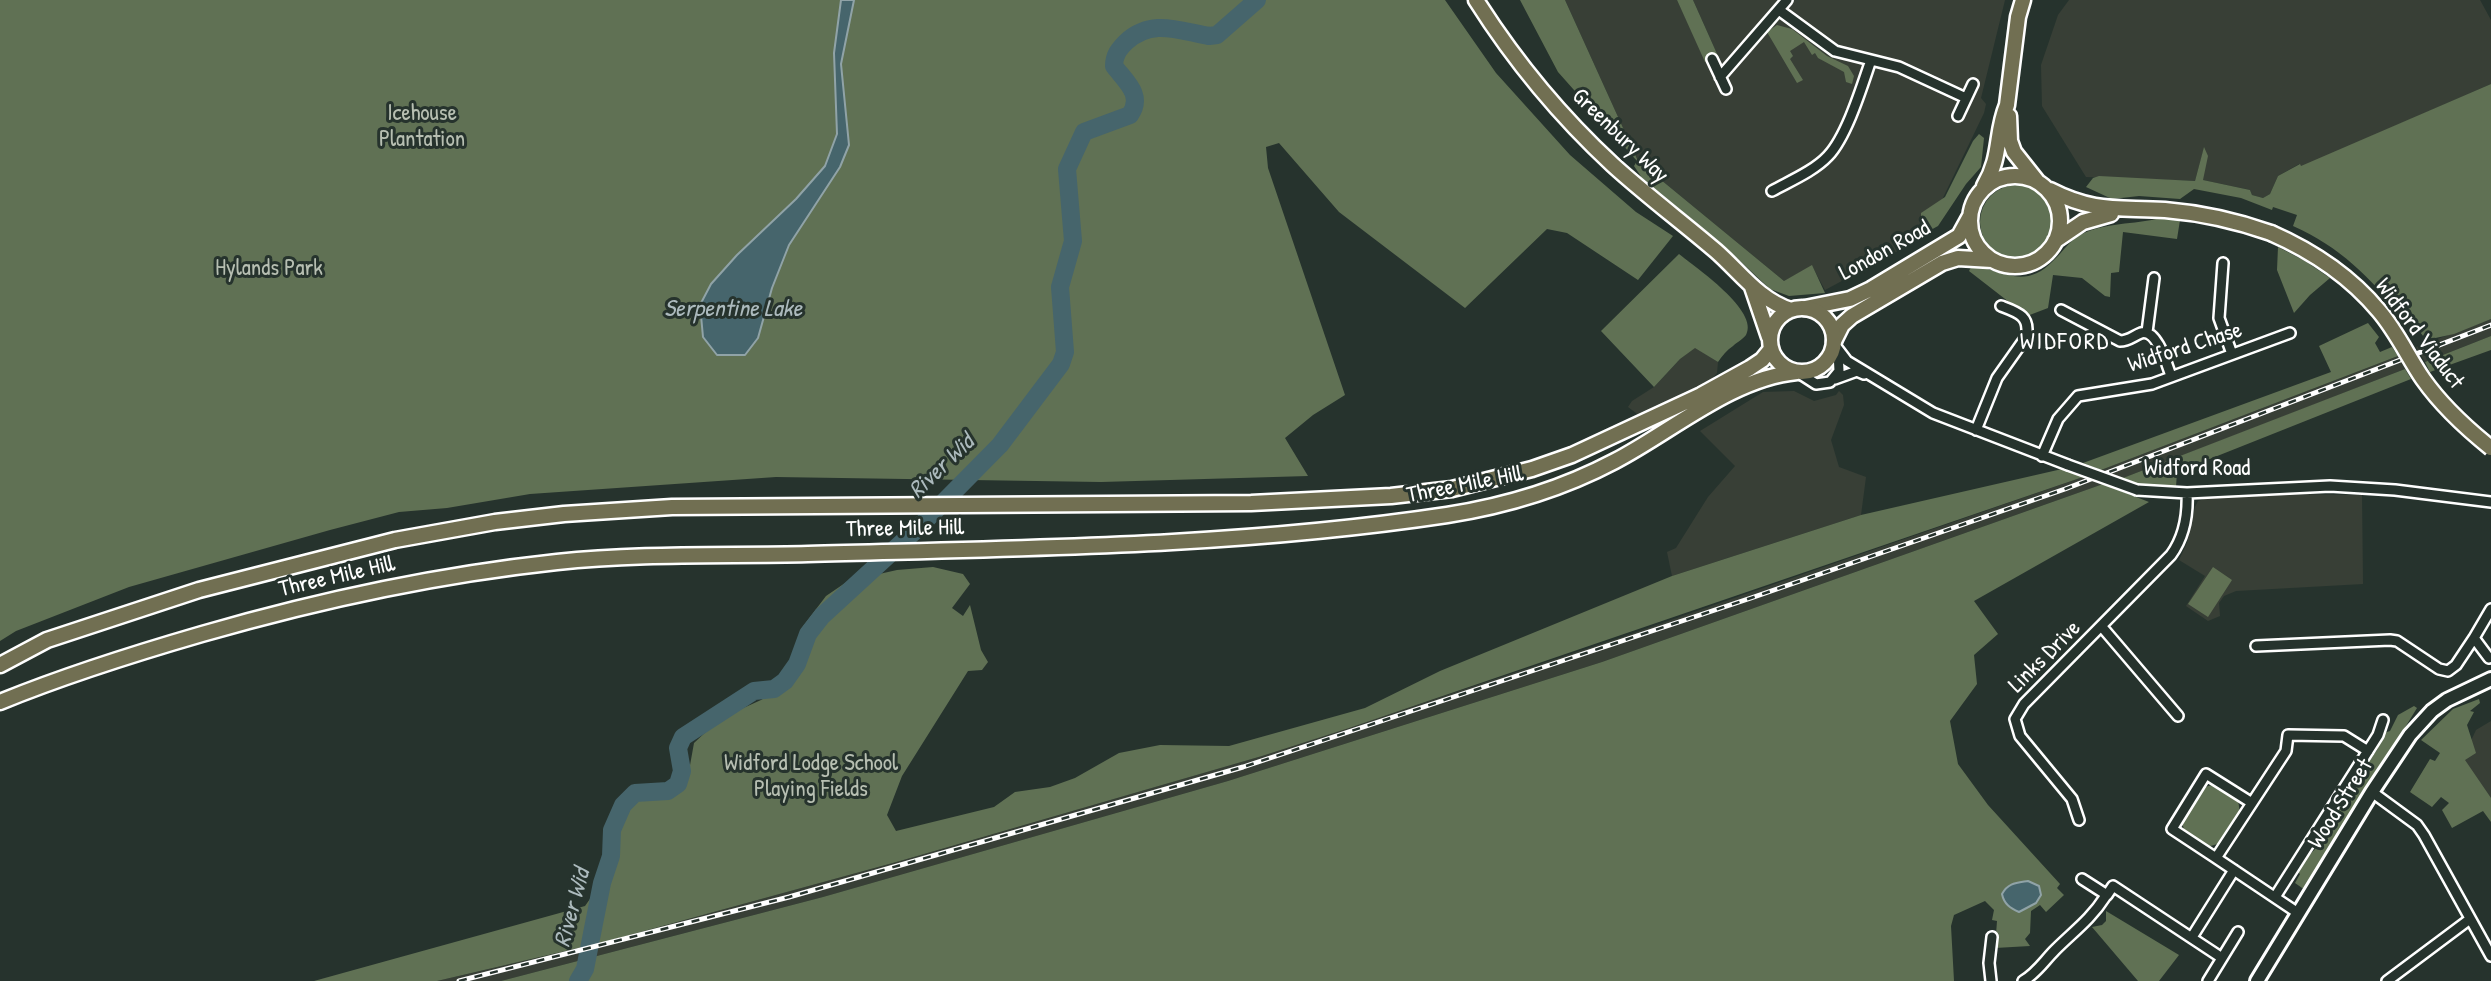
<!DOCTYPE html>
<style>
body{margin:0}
canvas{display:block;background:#26332d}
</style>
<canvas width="2491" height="981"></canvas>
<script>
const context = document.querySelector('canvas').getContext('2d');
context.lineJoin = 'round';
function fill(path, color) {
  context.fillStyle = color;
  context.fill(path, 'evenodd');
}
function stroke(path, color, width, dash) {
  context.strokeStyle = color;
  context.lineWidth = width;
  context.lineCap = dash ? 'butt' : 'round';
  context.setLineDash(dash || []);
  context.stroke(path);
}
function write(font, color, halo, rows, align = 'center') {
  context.font = font + ' "Patrick Hand",sans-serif';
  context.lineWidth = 6;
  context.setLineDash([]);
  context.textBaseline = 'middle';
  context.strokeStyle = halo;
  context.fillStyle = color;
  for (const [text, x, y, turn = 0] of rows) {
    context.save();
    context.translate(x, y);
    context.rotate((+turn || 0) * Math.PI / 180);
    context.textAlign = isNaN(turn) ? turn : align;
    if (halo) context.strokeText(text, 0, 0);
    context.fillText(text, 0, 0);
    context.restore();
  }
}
const built = new Path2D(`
 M1565 0H1677L1706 62 1718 56 1693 0H2005L1981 98 1986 104 1984 113 1924 237 1825 290 1812 266 1784 281 1638 161Z
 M2069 0H2480L2491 20V84L2301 167 2299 164 2278 176 2270 194 2263 198 2252 195 2250 190 2203 180 2204 148 2195 181 2086 177 2042 106 2041 65 2058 15Z
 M2491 319V336L2425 362 2416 347Z
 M1695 347 1718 362 1717 373 1708 383 1640 416 1628 407 1632 401 1654 387 1680 359Z
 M2398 356 2405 369 2246 431 2123 478 2101 470Z
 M1794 391 1814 401 1836 395 1839 391 1843 395 1844 405 1831 440 1839 467 1866 477 1861 515 1672 576 1667 552 1676 548 1708 497 1735 466 1700 431 1763 392Z
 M2083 477 2103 484 1602 662 1228 781 823 897 501 981H437L604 942 688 919 900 861 1262 756 1622 637Z
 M2288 494 2362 495 2363 584 2236 591 2224 596 2219 603 2220 616 2208 621 2186 606 2205 576 2179 560 2187 543 2195 507 2198 501 2210 497Z
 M2491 721V803L2462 760 2476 730Z`);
const green = new Path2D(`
 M0 0H1445L1496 73 1570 155 1636 212 1673 236 1638 280 1567 233 1547 229 1465 308 1339 212 1279 143 1266 147 1268 168 1345 395 1313 415 1285 438 1308 476 1101 482 776 477 530 494 447 508 399 512 330 530 129 587 16 631 0 641Z
 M1520 0H1565L1638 161 1784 281 1812 265 1825 293 1789 296 1770 289 1723 245 1642 178 1634 166 1637 161 1558 72Z
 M1677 0H1693L1718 56 1705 62Z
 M1777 25 1792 29 1827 56 1848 66 1854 76 1852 84 1846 82 1844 72 1818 58 1815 53 1812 55 1804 42 1790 51 1793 56 1790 59 1803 80 1797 83 1767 32Z
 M2491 84V319L2454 334 2426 340 2407 314 2402 317C2370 277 2340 247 2293 226L2297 215 2273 207 2272 210 2241 198 2194 189 2180 199 2139 196 2112 199 2086 187 2093 178 2099 176 2195 181 2204 147 2208 156 2203 180 2250 190 2252 195 2263 198 2270 194 2278 176 2300 164 2301 166Z
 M1979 134 1984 138 1981 167 1966 184 1938 226 1927 232 1921 224V213L1945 197 1973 141Z
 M1980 222a37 37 0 1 1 74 0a37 37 0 1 1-74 0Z
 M2160 218 2180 220 2177 239 2123 232 2119 272 2111 273 2110 297 2105 296 2082 278 2053 275 2048 308 2027 316 1969 271 1972 265C2003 271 2025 290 2053 261 2062 253 2069 241 2080 235 2105 222 2134 225 2160 218Z
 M2278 247 2305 261 2330 278 2310 295 2294 313 2277 270Z
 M1679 254C1695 267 1760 311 1746 335 1743 339 1736 343 1733 346 1727 350 1722 356 1718 362L1695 348 1680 359 1654 387 1601 331Z
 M2368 323 2379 337 2375 343 2380 352 2392 347 2398 356 2101 470 2083 463 2331 372 2319 346Z
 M2491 336V350L2430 372 2425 362Z
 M2405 369 2411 379 2177 472 2176 487 2141 485 2123 478Z
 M2062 469 2083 477 1349 728 1262 756 900 861 604 942 437 981H314L585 906 616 862 605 830 622 794 640 800 675 793 687 782 694 743 710 728 739 710 761 700 780 689 801 629 826 596 848 581 897 570 933 567 963 574 970 584 952 608 963 616 970 605 981 650 988 662 982 670 968 671 902 776 887 815 896 831 994 807 1015 792 1050 787 1075 778 1119 753 1160 745 1229 746 1365 708 1440 671 1672 576 1861 515Z
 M2103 484 2149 502 1974 601 1998 634 1974 655 1977 684 1950 721 1958 764 1988 805 2060 884 2057 888 2064 895 2046 912 2040 905 2031 911 2030 933 2025 939 2030 946 1995 948 1997 921 1992 920 1994 910 1985 901 1954 915 1951 926 1954 981H501L823 897 1228 781 1602 662Z
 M2213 567 2232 580 2208 617 2188 604Z
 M2479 699 2480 703 2470 711 2474 712 2467 725 2476 753 2465 760 2491 798V822L2483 811 2452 828 2442 810 2449 803 2441 797 2432 807 2410 792 2430 759 2435 761 2440 753 2421 740 2453 709Z
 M2414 706 2417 708 2305 890 2295 883 2300 874 2295 870 2317 847 2330 815 2355 788 2360 770 2377 750 2384 733 2390 731 2398 715Z
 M2215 784 2238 799 2240 814 2221 843 2207 847 2185 833 2181 819 2202 788Z
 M2106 911 2179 955 2159 981H2138L2092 927 2102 925 2106 921Z`);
const water = new Path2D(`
 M841 0H854L841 64 849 145 840 167 789 245 772 288 758 338 745 355H717L703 337 700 305 711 284 737 255 796 199 825 166 837 134 834 53Z
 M2028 881 2039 886 2041 895 2036 903 2019 912C2010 908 2004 904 2002 894 2008 883 2016 883 2028 881Z`);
const river = new Path2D(`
 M578 981 585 969 602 883 611 856 612 830 623 805 635 793 668 791 678 784 682 771 678 748 683 737 754 691 774 689 785 681 797 664 808 634 822 616 919 527 1000 445 1061 364 1065 352 1060 287 1073 241 1067 169 1084 132 1130 115C1144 95 1125 81 1114 66 1114 55 1119 49 1126 42 1152 18 1179 31 1209 36L1217 35 1257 0`);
const minor = new Path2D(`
 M1779 10 1835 51 1899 67 1966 98
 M1712 59 1726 89
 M1720 77 1787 0
 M1958 116 1973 84
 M1772 191C1790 181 1814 171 1828 156 1847 136 1862 86 1871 60
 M2223 263 2219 318 2232 354
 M2061 310 2120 341C2129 341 2133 336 2141 333 2157 328 2167 365 2171 376
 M2147 332 2154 278
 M1834 344 1847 361 1933 413 2068 465
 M1799 373 1816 384 1830 382 1839 371 1838 352
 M1835 379 1857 371 1864 374
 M1976 430 1997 378 2026 337C2031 316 2017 312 2001 306
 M2042 456 2058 419 2078 396 2152 384 2290 333
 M2137 490 2187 493 2330 486 2395 490 2491 502
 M2102 627 2178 716
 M2256 646 2390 640 2397 641 2439 669 2448 671 2456 665 2474 638
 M2489 658 2474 638 2491 609
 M2372 792 2417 825 2424 835 2491 956
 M2079 820 2072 799 2020 736 2015 719 2024 704 2171 555C2184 537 2188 514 2187 493
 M2216 858 2172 829 2206 774 2252 803
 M2082 879 2107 895 2113 886 2222 958
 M2275 897 2378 735 2383 720
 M2298 913 2216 858 2286 751 2288 735 2344 736 2368 751
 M2192 937 2234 870
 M1991 981 1989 963 1992 937
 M2023 981C2037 973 2044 961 2055 950 2073 932 2091 919 2105 897
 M2208 981 2238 932
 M2387 981 2470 919`);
const secondary = new Path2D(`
 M2257 981 2372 792 2410 735 2432 711 2447 700 2491 679`);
const primary = new Path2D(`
 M2009 116 2010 141 2014 152 2037 181
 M1970 221a45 45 0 1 1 90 0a45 45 0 1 1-90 0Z
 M1984 186C2002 156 1995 134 2007 105L2018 17 2023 0
 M2050 190C2095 213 2118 207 2165 210 2201 213 2237 221 2271 233
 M2055 241 2083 222 2111 214
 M1805 308 1850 299 1871 289 1959 236 1970 216
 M1834 341 1842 325 1852 316 1942 263 1958 258 1992 260`);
const trunk = new Path2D(`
 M1476 0C1514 60 1560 116 1613 165 1646 195 1682 222 1716 251 1740 272 1759 300 1791 310
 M1752 287 1769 337
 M1770 340a32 32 0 1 1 64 0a32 32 0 1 1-64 0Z
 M0 665 47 640 199 590 395 540 495 522 564 514 672 507 1251 503 1391 496 1452 489 1532 469 1572 455 1701 395 1750 368 1762 360 1771 349
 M0 702C66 675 133 654 202 634 320 600 435 575 557 562 640 553 724 556 808 554 1021 548 1235 547 1447 515 1505 506 1562 489 1615 461 1671 432 1732 378 1797 372`);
const rail = new Path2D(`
 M459 981 789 897 1243 767 1751 598 2065 489 2491 325`);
const minorBridge = new Path2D(`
 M2068 465 2137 490`);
const primaryBridge = new Path2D(`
 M2271 233C2312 251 2350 276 2379 311 2397 332 2408 357 2423 379 2442 406 2466 428 2491 448`);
const parkNames = [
 ["Icehouse",422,114],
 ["Plantation",422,140],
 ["Hylands Park",269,269],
 ["Widford Lodge School",811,764],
 ["Playing Fields",811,790]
];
const streetNames = [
 ["Greenbury Way",1620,136,44],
 ["London Road",1885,251,-29],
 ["Widford Viaduct",2419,334,53],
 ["Widford Chase",2185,348,-18],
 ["Widford Road",2197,469],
 ["Three Mile Hill",1465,485,-11],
 ["Three Mile Hill",905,529,-1],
 ["Three Mile Hill",337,577,-13],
 ["Links Drive",2045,657,-45],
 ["Wood Street",2341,804,-58]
];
const waterNames = [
 ["Serpentine Lake",733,310],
 ["River Wid",942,467,-44],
 ["River Wid",573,908,-75]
];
const neighbourhoodNames = [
 ["WIDFORD",2065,343]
];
fill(built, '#383f36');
fill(green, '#607154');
fill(water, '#46656c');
stroke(water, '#90a3a7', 2);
stroke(river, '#46656c', 18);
stroke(minor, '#fff', 14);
stroke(secondary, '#fff', 18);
stroke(primary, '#fff', 19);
stroke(trunk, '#fff', 19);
stroke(minor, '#26332d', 9);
stroke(secondary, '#26332d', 12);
stroke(primary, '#716f52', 14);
stroke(trunk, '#716f52', 14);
stroke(rail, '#fff', 5);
stroke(rail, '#26332d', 2.5, [8]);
stroke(minorBridge, '#fff', 14, []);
stroke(primaryBridge, '#fff', 19, []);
stroke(minorBridge, '#26332d', 9);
stroke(primaryBridge, '#716f52', 14);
write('23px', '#b7bfb2', '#26332d', parkNames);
write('23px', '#fff', '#26332d', streetNames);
write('italic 24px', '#acbabd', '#26332d', waterNames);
context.letterSpacing = '2px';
write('24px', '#fff', '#26332d', neighbourhoodNames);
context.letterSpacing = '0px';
</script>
